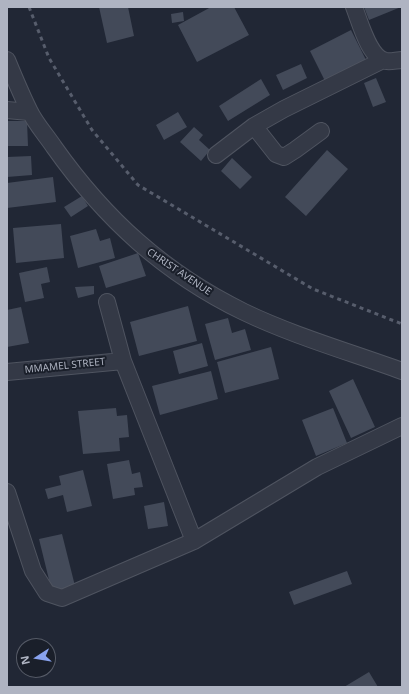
<!DOCTYPE html>
<style>
body{margin:0}
#map{position:relative;width:409px;height:694px;overflow:hidden;background:#212735;font-family:"Noto Sans",sans-serif}
canvas{display:block}
.frame{position:absolute;inset:0;border:8px solid #afb4c2;pointer-events:none}
.north{position:absolute;left:16px;top:638px;width:40px;height:40px;box-sizing:border-box;background:#1a1f2a;border:1px solid #565b67;border-radius:50%;rotate:258deg;font-size:11px;font-weight:700;line-height:16px;text-align:center;color:#afb4c2}
.north::after{content:'';display:block;margin:auto;width:14px;height:18px;background:#88a2ee;clip-path:polygon(50% 0,100% 100%,50% 72%,0 100%)}
</style>
<div id="map">
<canvas width="409" height="694"></canvas>
<div class="frame"></div>
<div class="north">N</div>
</div>
<script>
const context = document.querySelector('canvas').getContext('2d');
context.lineJoin = 'round';
function fill(path, color) {
  context.fillStyle = color;
  context.fill(path, 'evenodd');
}
function stroke(path, color, width, dash) {
  context.strokeStyle = color;
  context.lineWidth = width;
  context.lineCap = dash ? 'butt' : 'round';
  context.setLineDash(dash || []);
  context.stroke(path);
}
function write(font, color, halo, rows, align = 'center') {
  context.font = font + ' "Noto Sans",sans-serif';
  context.lineWidth = 4;
  context.setLineDash([]);
  context.textBaseline = 'middle';
  context.strokeStyle = halo;
  context.fillStyle = color;
  for (const [text, x, y, turn = 0] of rows) {
    context.save();
    context.translate(x, y);
    context.rotate((+turn || 0) * Math.PI / 180);
    context.textAlign = isNaN(turn) ? turn : align;
    if (halo) context.strokeText(text, 0, 0);
    context.fillText(text, 0, 0);
    context.restore();
  }
}
const building = new Path2D(`
 M99 7H128L134 36 107 43Z
 M211 7H234L249 35 197 62 178 25Z
 M364 7H401L369 20Z
 M183 12 184 21 172 23 171 14Z
 M351 30 368 64 327 85 310 51Z
 M301 64 307 78 283 90 276 75Z
 M376 78 386 102 373 107 364 83Z
 M261 79 270 95 228 121 219 106Z
 M178 112 187 127 164 140 156 125Z
 M7 121H27L28 146H7Z
 M194 127 203 135 199 140 210 150 201 161 180 142Z
 M327 150 348 169 306 216 285 197Z
 M31 156 32 175 7 177V157Z
 M232 158 252 177 240 189 221 171Z
 M53 177 56 202 7 208V183Z
 M82 196 88 206 71 217 64 207Z
 M61 224 64 258 16 263 13 228Z
 M96 229 100 241 110 238 115 258 78 268 70 236Z
 M138 253 146 276 106 288 99 266Z
 M47 267 50 282 41 284 44 298 25 302 19 273Z
 M94 286V294L78 298 75 287Z
 M188 306 197 341 139 356 130 322Z
 M21 307 29 343 7 347V310Z
 M228 318 232 333 245 329 251 350 215 360 205 324Z
 M202 343 208 366 179 374 173 351Z
 M271 347 279 379 225 393 217 362Z
 M211 371 218 399 160 415 152 386Z
 M353 379 375 427 351 438 329 391Z
 M116 408 117 416 127 415 129 437 119 438 120 451 83 454 78 411Z
 M333 408 347 443 316 456 302 420Z
 M129 460 132 474 140 472 143 487 134 488 135 495 113 499 107 464Z
 M83 470 92 506 67 512 63 495 48 499 45 489 61 485 59 476Z
 M164 502 168 526 148 529 144 506Z
 M62 534 75 586 52 592 39 539Z
 M347 571 352 584 294 605 289 592Z
 M369 672 378 687H344Z`);
const minor = new Path2D(`
 M354 7C360 22 369 58 386 61 391 62 397 60 402 60
 M7 60C14 77 21 94 29 110 35 123 46 135 54 147 105 219 164 273 244 312 294 336 350 352 402 371
 M7 110 29 112
 M254 126 276 154 284 157 295 150 321 131
 M216 155 254 126 284 109 383 60
 M107 302 123 361 194 541
 M7 372 123 361
 M7 492 33 571 47 593 62 598 194 541 317 467 402 426`);
const rail = new Path2D(`
 M29 7 49 58 92 130 138 185 313 289 402 324`);
const streetNames = [
 ["CHRIST AVENUE",179,272,34],
 ["MMAMEL STREET",65,366,-6]
];
fill(building, '#434a59');
stroke(minor, '#4f5460', 18);
stroke(minor, '#343946', 16);
stroke(rail, '#575d6c', 3, [4, 4]);
write('10px', '#afb4c2', '#1a1f2a', streetNames);
</script>
